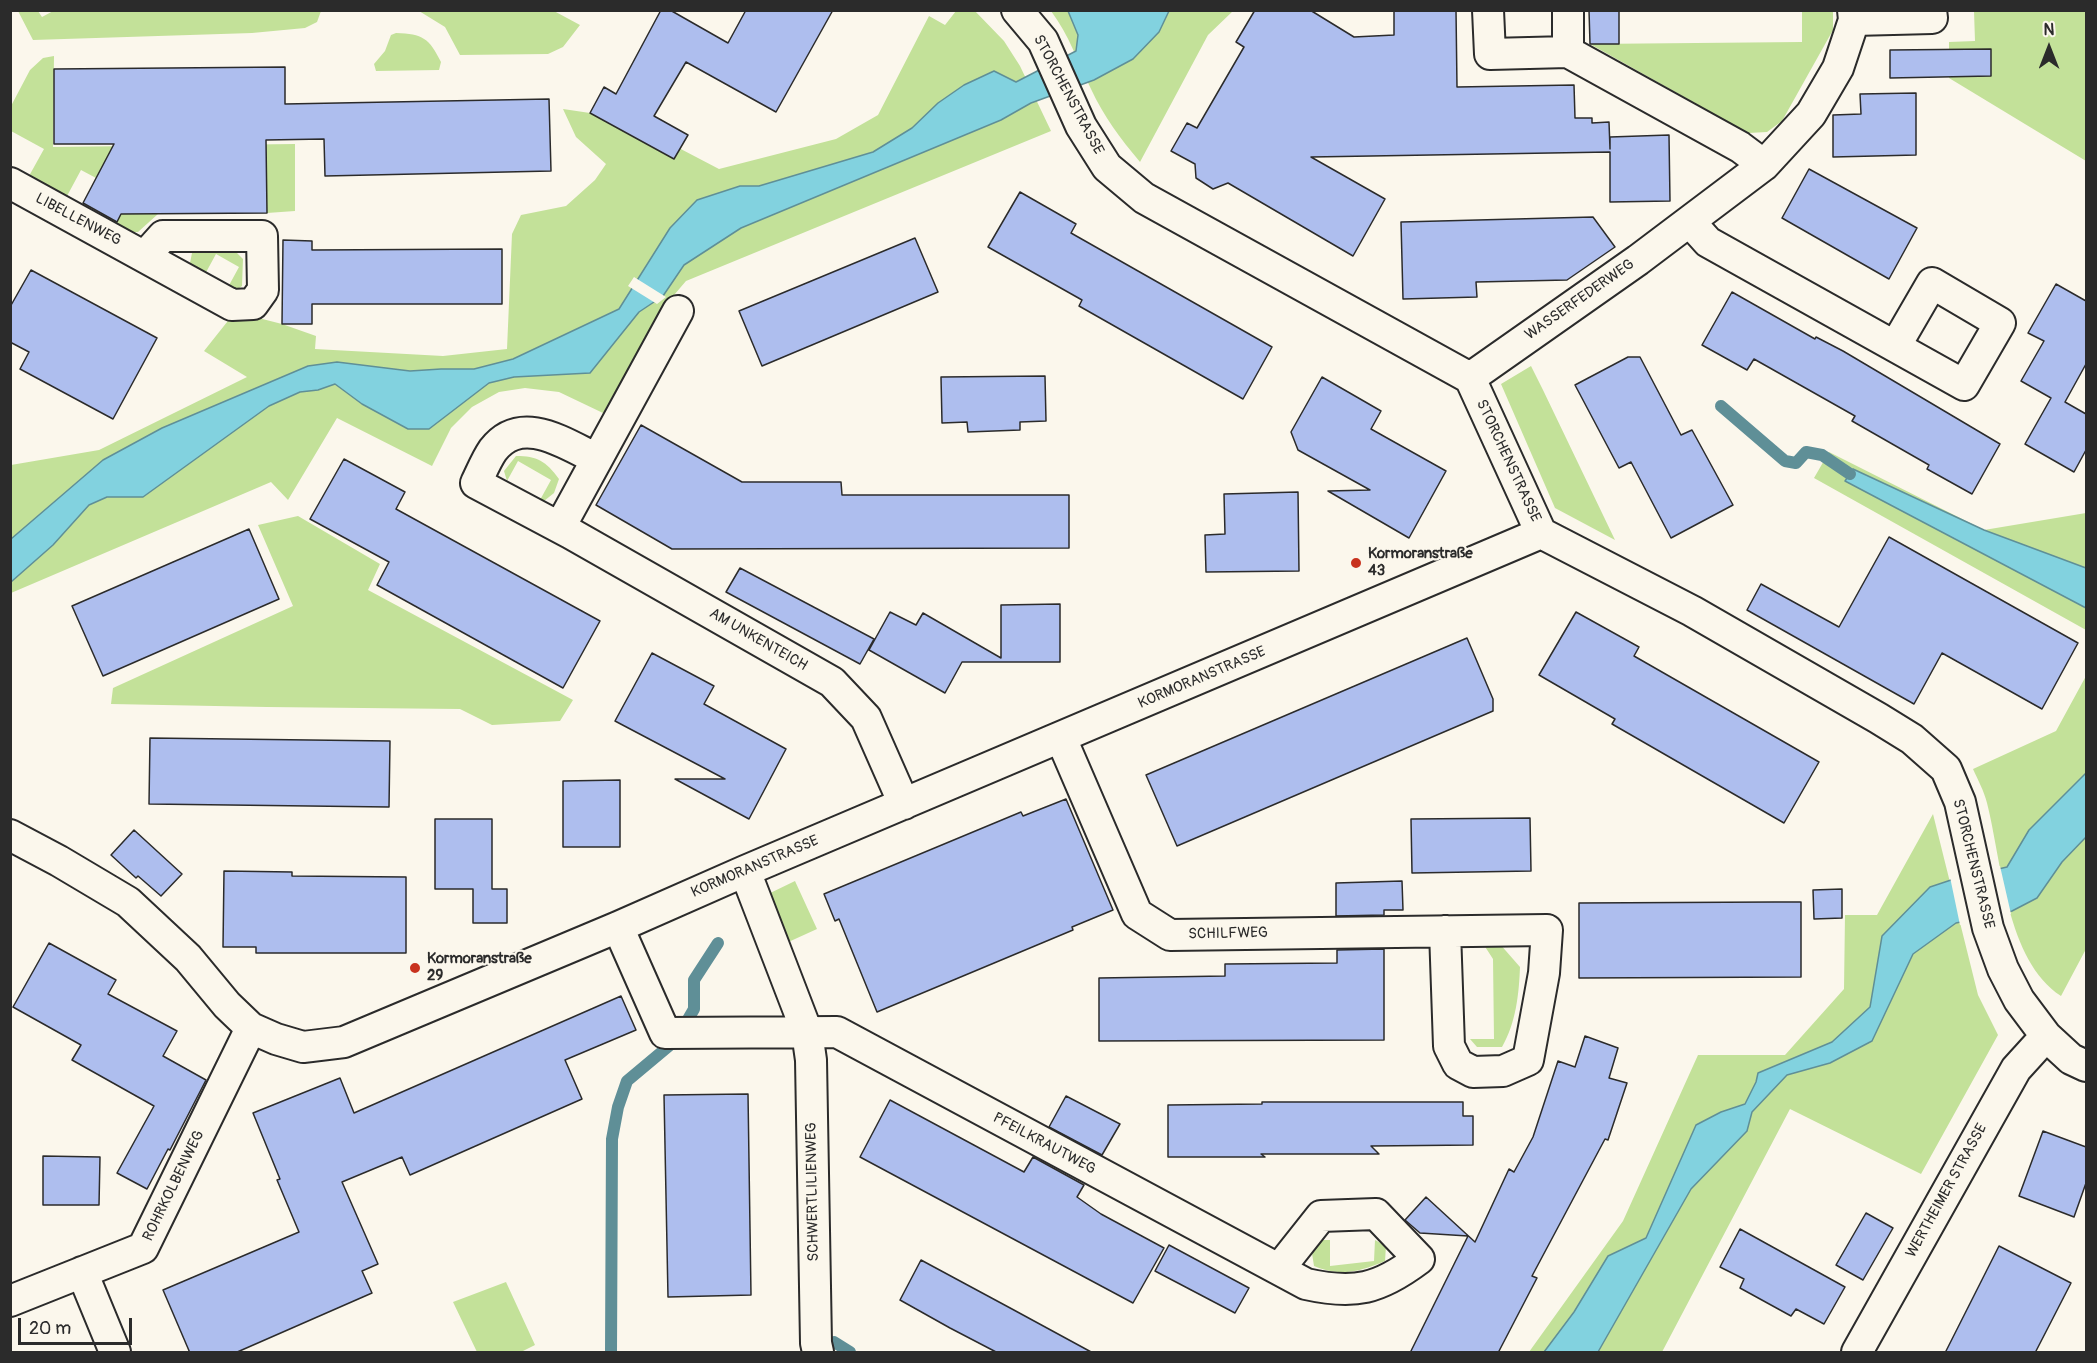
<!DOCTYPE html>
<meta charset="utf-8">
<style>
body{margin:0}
#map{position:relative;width:2097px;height:1363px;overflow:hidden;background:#fbf7ec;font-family:Pangolin,sans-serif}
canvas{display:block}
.frame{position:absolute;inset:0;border:12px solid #2b2b2b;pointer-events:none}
.north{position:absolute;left:2019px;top:18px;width:60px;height:60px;-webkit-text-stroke:4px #fbf7ec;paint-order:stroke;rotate:0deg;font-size:16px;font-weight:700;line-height:24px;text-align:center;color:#2b2b2b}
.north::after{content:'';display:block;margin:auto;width:21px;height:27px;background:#2b2b2b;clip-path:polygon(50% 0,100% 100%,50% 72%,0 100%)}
.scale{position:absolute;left:18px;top:1318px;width:114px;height:27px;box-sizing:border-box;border:3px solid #2b2b2b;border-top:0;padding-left:8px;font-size:18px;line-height:21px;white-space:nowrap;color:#2b2b2b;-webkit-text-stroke:4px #fbf7ec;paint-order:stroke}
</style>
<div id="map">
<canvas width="2097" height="1363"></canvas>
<div class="frame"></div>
<div class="north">N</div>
<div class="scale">20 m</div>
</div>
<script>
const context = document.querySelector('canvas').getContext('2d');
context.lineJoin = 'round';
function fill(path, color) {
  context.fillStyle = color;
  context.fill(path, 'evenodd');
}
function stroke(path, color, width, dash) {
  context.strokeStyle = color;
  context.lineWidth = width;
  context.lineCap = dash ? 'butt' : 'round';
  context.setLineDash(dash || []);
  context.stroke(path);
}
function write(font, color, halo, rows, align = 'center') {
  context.font = font + ' Pangolin,sans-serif';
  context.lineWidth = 4.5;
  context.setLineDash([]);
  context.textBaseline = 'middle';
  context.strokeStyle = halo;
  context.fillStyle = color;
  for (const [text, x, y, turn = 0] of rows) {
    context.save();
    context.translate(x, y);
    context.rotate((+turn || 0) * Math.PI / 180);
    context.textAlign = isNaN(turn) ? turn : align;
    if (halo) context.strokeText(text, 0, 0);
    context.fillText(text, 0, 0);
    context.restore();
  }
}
const green = new Path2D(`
 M55 10H321V11L317 22 305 28 252 33 33 40 18 11H38L42 17Z
 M974 10 1004 41 1020 66 1051 131 686 281 663 308 603 413 559 392 525 388 499 392 472 407 451 428 432 466 337 418 288 500 271 482 11 593V465L99 450 247 377 204 351 235 312 282 324 316 336 315 349 443 356 507 349 512 234 521 215 566 206 595 180 606 164 576 137 563 109 590 113 640 140 654 135 719 169 836 139 878 115 929 16 945 25 956 11Z
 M419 11H554L580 25 563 47 548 54 460 55 445 27Z
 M1051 11H1233L1208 35 1140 162C1120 138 1104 117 1091 89 1078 62 1069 35 1051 11Z
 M1802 11H1833V30L1782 121 1767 132 1748 133 1590 44 1802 42Z
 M1974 11H2086V161L1949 78V42L1975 41Z
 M396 33C423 34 429 38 441 62L439 70 376 71 374 64 385 51 391 35Z
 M54 56 53 147 295 144V211L267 213 266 178 158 180V214L138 232H131L116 223 130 196 81 170 67 196 29 176 44 149 11 131V106L30 70 43 58Z
 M230 252 237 253 243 259 242 286 235 291 227 289 239 267 216 254 204 276 192 270 190 263 192 253Z
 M1531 366 1543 390 1615 540 1555 508 1501 384Z
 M1829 452 1984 530 2086 513V630L1814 478Z
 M516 456C537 456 546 461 559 479L554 493 544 501 540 500 551 480 518 461 507 481 504 471Z
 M298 516 380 564 368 590 573 700 560 721 492 725 460 709 267 707 111 704 113 688 293 606 258 525Z
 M2086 676V949L2061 996C2006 960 2002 862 1987 803 1984 791 1978 780 1973 769L2056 731Z
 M1933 814 1978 995 1998 1035 1921 1174 1790 1109 1662 1352H1529L1623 1221 1698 1055H1785L1844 989 1845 915H1877Z
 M795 881 817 929 784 944 762 897Z
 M1482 942 1499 943 1520 967C1519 994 1516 1023 1502 1047H1477L1470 1039H1494L1493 959Z
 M1317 1240H1330V1266L1374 1261 1375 1240 1386 1246 1385 1261C1359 1272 1340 1277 1314 1266L1311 1247Z
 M506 1282 535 1345 521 1352H477L453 1302Z`);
const water = new Path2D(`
 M1068 11H1169L1159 32 1133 59 1094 80 1031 103 1001 120 741 228 684 265 663 296 639 312 590 373 514 377 489 383 429 429H408L362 404 335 384 318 390 300 392 269 406 143 497H107L89 505 53 545 11 582V539L103 460 162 428 308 366 337 362 410 371 441 369H474L513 359 619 309 670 228 697 200 740 186H759L873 152 912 128 938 103 964 85 994 71 1016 82 1076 51 1078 35Z
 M1853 469 1984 530 2086 568V608L1845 481Z
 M2086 773V837L2062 862 2037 898 2012 911 1956 923 1913 954 1872 1041 1830 1063 1787 1075 1752 1112 1747 1131 1691 1189 1598 1352H1544L1574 1312 1608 1256 1646 1238 1696 1125 1721 1112 1745 1104 1756 1082 1758 1073 1832 1042 1870 1007 1882 936 1930 887 1951 880 2007 867 2029 830Z`);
const pier = new Path2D(`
 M634 277 666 297 657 304 628 286Z
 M2000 866 2011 914 1960 925 1950 877Z`);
const stream = new Path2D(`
 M1721 406 1785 461 1796 463 1806 452 1822 455 1850 474
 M834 1342 850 1352
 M611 1352 612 1139 618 1107 627 1081 676 1040 694 1009V980L718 943`);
const building = new Path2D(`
 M661 10H670L728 43 746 10H833L776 112 686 62 654 116 688 135 674 159 590 113 604 87 616 94Z
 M1255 10H1310L1354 37 1394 35V10H1456L1457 87 1574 85 1575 118H1592V123L1609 122 1610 149V137L1669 135 1670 201 1610 202V152L1311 157 1385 199 1353 256 1228 183 1213 189 1196 178 1195 164 1171 151 1187 123 1197 128 1244 47 1236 42Z
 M1589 10H1619V44H1590Z
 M1991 49V76L1890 78V50Z
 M285 67V104L549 99 551 171 325 176 324 139 266 140 267 213 121 214 117 222 83 203 114 144H54V69Z
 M1916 93V155L1833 157V115L1861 114 1860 94Z
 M1809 169 1917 228 1889 279 1782 218Z
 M1020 192 1076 224 1071 233 1272 347 1243 399 1079 306 1082 300 988 247Z
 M1593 217 1615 247 1567 280 1476 282 1477 297 1403 299 1401 222Z
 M915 238 938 292 762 366 739 311Z
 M283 240 312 241V250L502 249V304H312V324H282Z
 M31 270 157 338 113 419 20 369 29 352 10 342V307Z
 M2056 284 2086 301V364L2065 402 2086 414V450L2074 472 2025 444 2051 398 2021 381 2044 341 2028 333Z
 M1732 292 1815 339 1816 337 1843 351 2000 444 1972 494 1927 469 1929 465 1852 421 1855 416 1754 359 1747 370 1702 345Z
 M1628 357H1640L1681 435 1692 430 1733 505 1671 538 1631 462 1619 468 1575 385Z
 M1045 376 1046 421 1020 422V430L968 432 967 422 942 423 941 377Z
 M1322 377 1381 411 1371 429 1446 471 1409 538 1328 491 1370 490 1298 450 1291 432Z
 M641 425 742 482H841L842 495H1069V548L672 549 596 505Z
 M344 459 405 492 396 509 600 621 563 688 377 585 389 562 310 519Z
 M1298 492 1299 571 1206 572 1205 535 1225 534 1224 494Z
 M249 529 279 599 103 676 72 606Z
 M1889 537 2078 643 2042 709 1942 653 1914 704 1747 610 1761 584 1839 627Z
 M740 568 874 639 860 664 726 592Z
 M1060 604V662H962L945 693 869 650 890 612 916 625 923 613 1001 658V605Z
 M1576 612 1639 647 1634 656 1819 762 1784 823 1612 724 1615 719 1539 675Z
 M1467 638 1493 699V711L1177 846 1146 775Z
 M652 653 714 686 704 704 786 749 749 819 675 779H725L615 721Z
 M150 738 390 741 389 807 149 804Z
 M620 780V847H563V781Z
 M1066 799 1113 910 1072 927 1073 930 877 1012 839 919 835 921 824 894 1021 812 1023 816Z
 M1530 818 1531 871 1412 873 1411 819Z
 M435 819H492V889H507V923H473V889H435Z
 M134 830 182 874 161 896 138 876 136 878 111 855Z
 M224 871 292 872V876L406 877V953H256V947H223Z
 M1402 881 1403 910H1384V915L1336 916V883Z
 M1842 889V918L1814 919 1813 890Z
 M1775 902H1801V977L1579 978V903Z
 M49 943 116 980 108 994 177 1031 163 1056 206 1080 170 1150 168 1149 147 1189 117 1173 154 1106 72 1060 81 1045 13 1007Z
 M1384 949V1040L1099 1041V978L1225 976V964L1337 963V950Z
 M621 996 636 1030 565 1060 582 1099 410 1175 402 1157 342 1182 378 1264 362 1271 372 1293 235 1353H190L163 1290 299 1232 277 1180 280 1179 253 1113 340 1078 354 1113Z
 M1585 1036 1618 1048 1609 1078 1627 1083 1608 1140 1605 1139 1532 1276 1537 1278 1498 1353H1410L1468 1236 1420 1233 1405 1220 1426 1197 1475 1242 1509 1169 1514 1172 1533 1137 1558 1061 1575 1067Z
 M748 1094 751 1295 668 1297 664 1095Z
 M1066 1096 1120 1124 1102 1155 1049 1127Z
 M890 1100 1024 1172 1033 1157 1084 1185 1077 1197 1101 1214 1164 1248 1133 1303 860 1157Z
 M1262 1102H1463V1116H1473V1145L1371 1146 1379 1154H1261L1265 1157H1168V1105L1262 1104Z
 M2043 1131 2086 1147V1183L2074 1217 2019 1196Z
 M43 1156 100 1157 99 1205H43Z
 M1866 1213 1893 1228 1863 1280 1836 1265Z
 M1740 1229 1845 1287 1824 1324 1796 1309 1791 1316 1740 1288 1744 1279 1720 1267Z
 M1169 1245 1249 1288 1235 1313 1155 1271Z
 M1999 1246 2071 1283 2035 1353H1945Z
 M921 1260 1012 1309 1093 1353H998L950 1328 900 1300Z`);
const minor = new Path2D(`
 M1017 10 1043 41 1081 126 1107 167 1144 198 1470 378 1541 533 1692 611 1878 718 1912 739 1946 769 1960 802 1988 928 2003 969 2019 1000 2046 1036 2071 1059 2086 1066
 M1488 10 1490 54 1568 52 1740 147 1764 165
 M1854 20 1932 18 1931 10
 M1568 52V10
 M10 183 232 305 253 304 263 290 262 236H163L145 256
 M1690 222 1708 242 1964 385 2000 323 1932 283 1896 345
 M1470 378 1638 260 1764 165 1811 114 1838 68 1854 20 1853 10
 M597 459C565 444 522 413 493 450 486 460 481 473 476 483L570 533 832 682 866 718 904 804
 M560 527 678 311
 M1061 738 1137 914 1170 935 1547 930 1544 973 1528 1060 1503 1071 1473 1072 1458 1064 1449 1046 1445 931
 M10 835 59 861 128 902 188 958 227 1005 251 1028 276 1039 303 1047 344 1042 618 927 745 871 1541 533
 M745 871 807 1032 811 1060 816 1343 818 1352
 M618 927 665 1033 837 1032 1306 1284C1355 1295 1379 1289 1419 1259L1376 1214 1321 1216 1279 1269
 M82 1272 115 1352
 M10 1301 143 1248 251 1028
 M1857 1352 2016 1069 2046 1036`);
const markers = [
 [1356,563,6,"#c8321e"],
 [415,968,6,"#c8321e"]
];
const streetNames = [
 ["STORCHENSTRASSE",1068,95,62],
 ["LIBELLENWEG",78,220,28],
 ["WASSERFEDERWEG",1580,300,-35],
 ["STORCHENSTRASSE",1508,461,65],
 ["AM UNKENTEICH",758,640,30],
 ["KORMORANSTRASSE",1202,678,-23],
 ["STORCHENSTRASSE",1973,864,76],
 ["KORMORANSTRASSE",755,867,-23],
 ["SCHILFWEG",1228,934,-1],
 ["PFEILKRAUTWEG",1044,1144,28],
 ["ROHRKOLBENWEG",174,1186,-64],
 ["WERTHEIMER STRASSE",1947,1191,-61],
 ["SCHWERTLILIENWEG",813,1192,-91]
];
const poiNames = [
 ["Kormoranstraße",1368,554],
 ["43",1368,571],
 ["Kormoranstraße",427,959],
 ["29",427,976]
];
fill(green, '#c3e199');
fill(water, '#82d2df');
stroke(water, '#5f8f97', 1.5);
fill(pier, '#fbf7ec');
stroke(stream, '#5f8f97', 12);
fill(building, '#aebeee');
stroke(building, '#2b2b2b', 1.5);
stroke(minor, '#2b2b2b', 34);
stroke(minor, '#fbf7ec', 30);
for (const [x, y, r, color] of markers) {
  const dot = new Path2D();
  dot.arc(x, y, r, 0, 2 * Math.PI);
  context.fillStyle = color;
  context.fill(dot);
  stroke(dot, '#fbf7ec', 2);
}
write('15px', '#2b2b2b', '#fbf7ec', streetNames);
write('bold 15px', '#2b2b2b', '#fbf7ec', poiNames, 'left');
</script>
